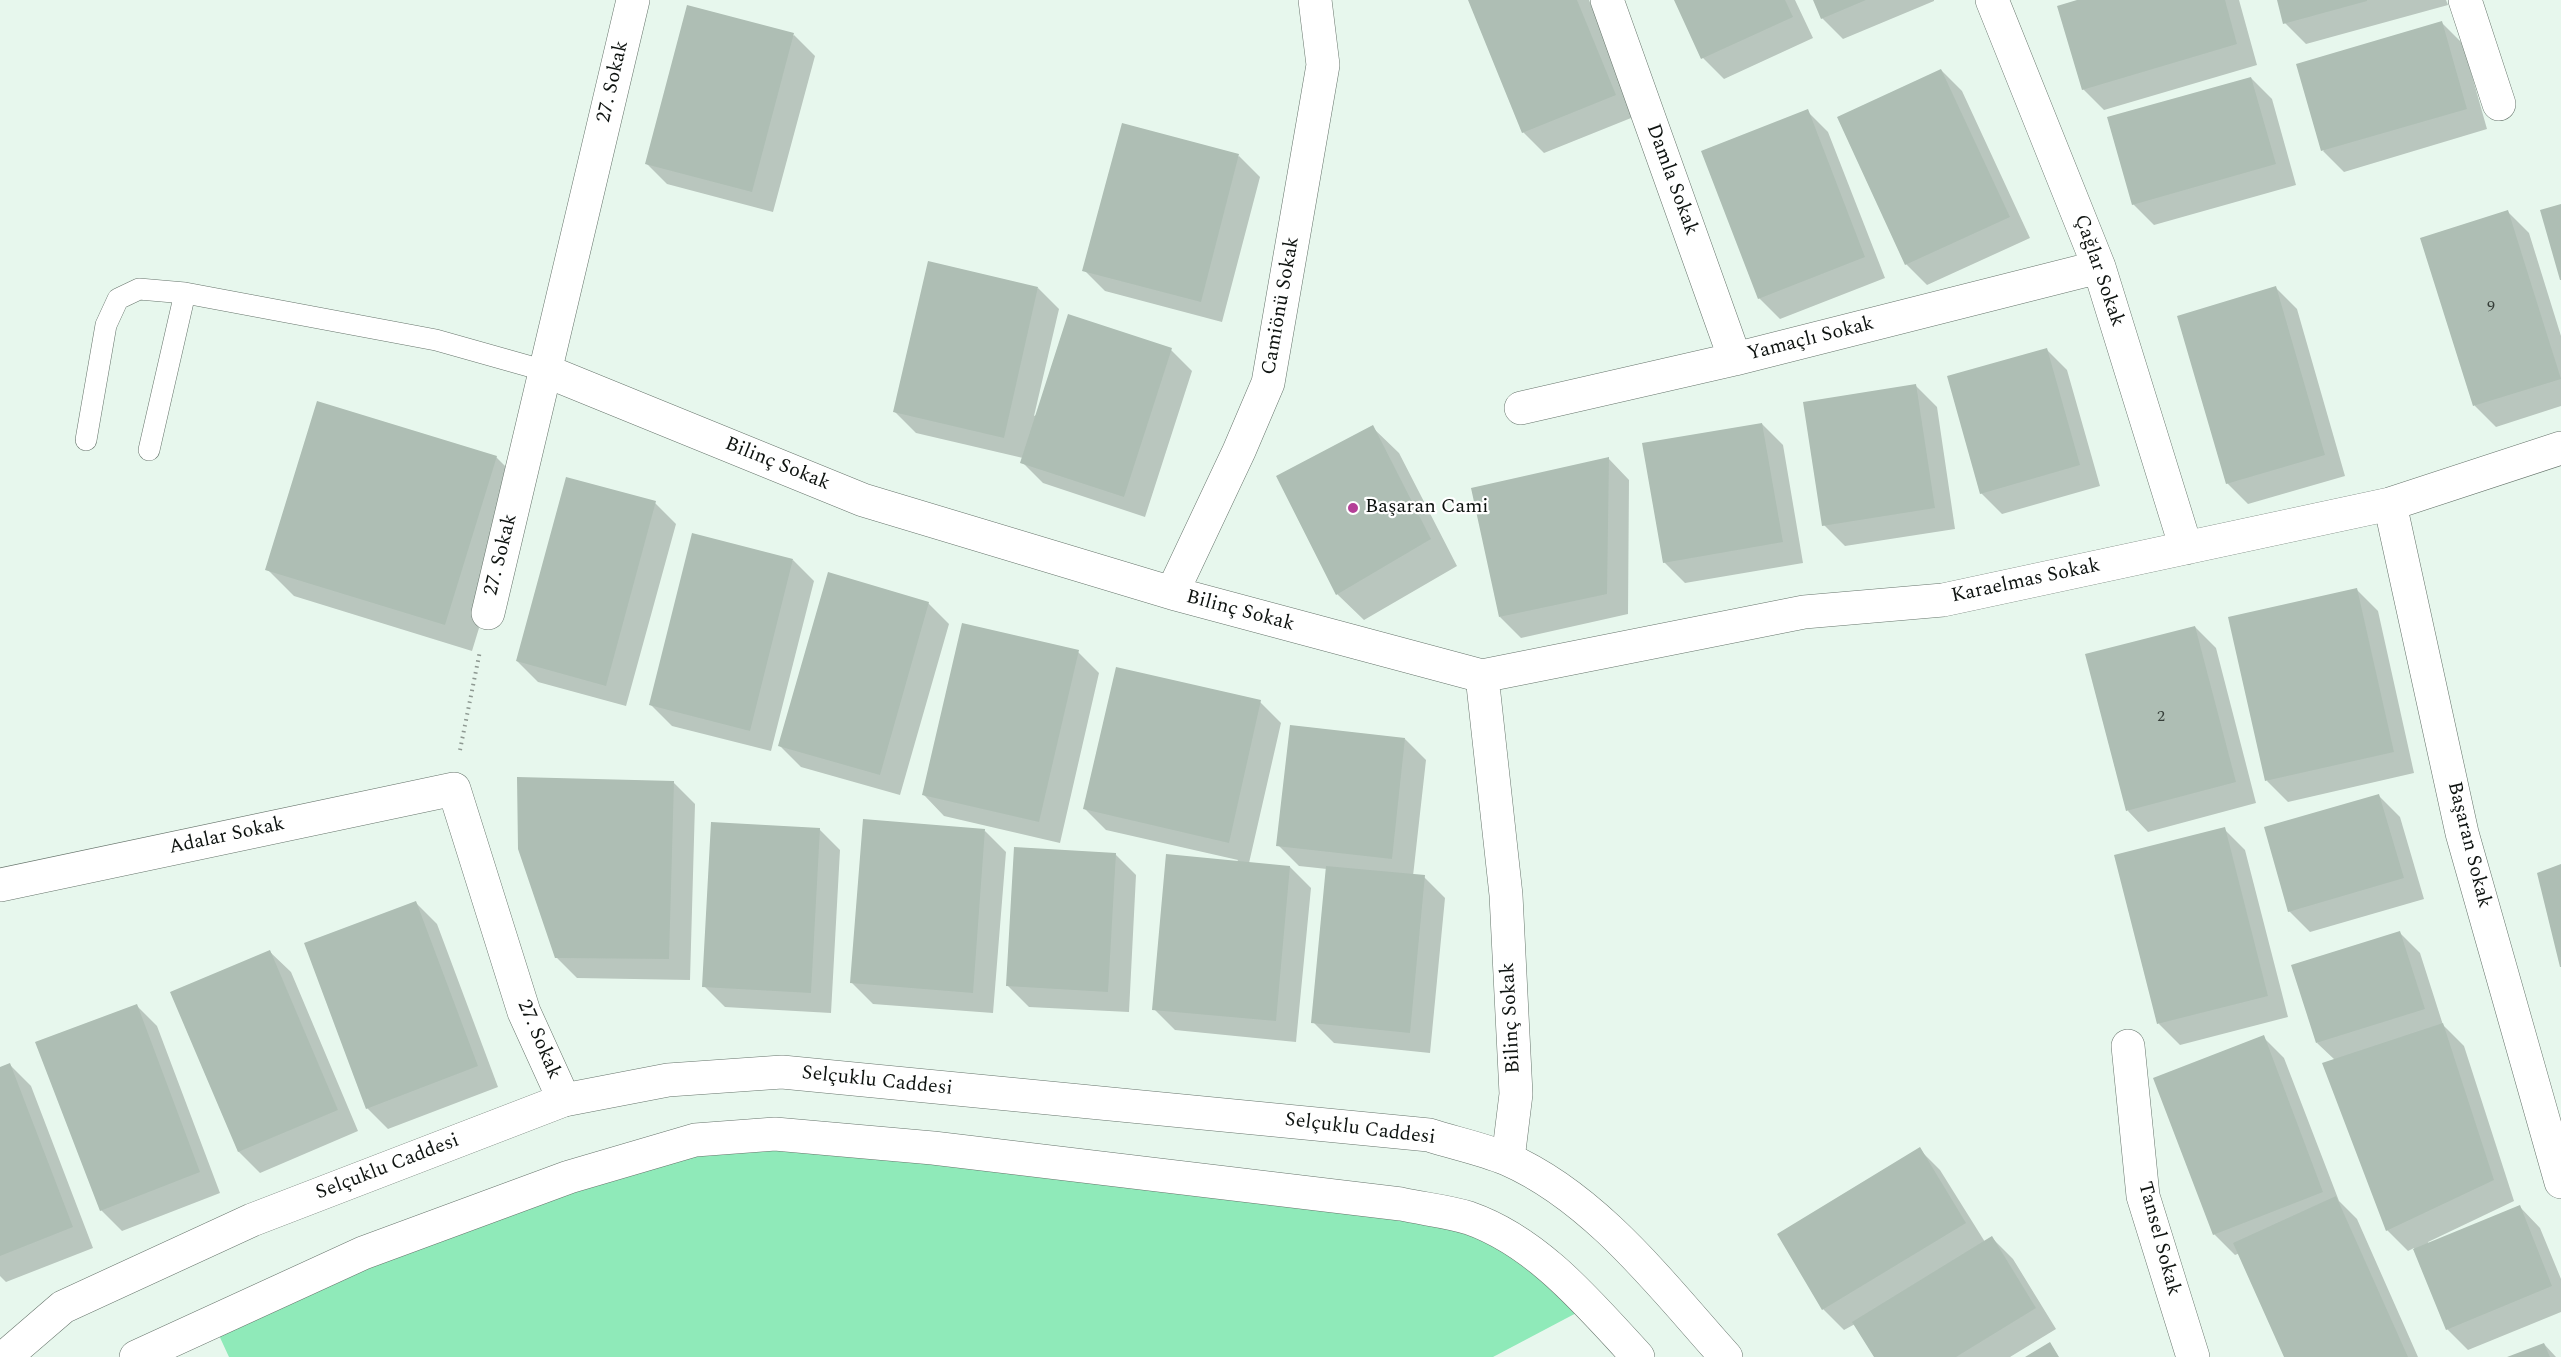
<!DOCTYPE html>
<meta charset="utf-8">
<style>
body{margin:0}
canvas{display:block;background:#e7f7ed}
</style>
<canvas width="2561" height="1357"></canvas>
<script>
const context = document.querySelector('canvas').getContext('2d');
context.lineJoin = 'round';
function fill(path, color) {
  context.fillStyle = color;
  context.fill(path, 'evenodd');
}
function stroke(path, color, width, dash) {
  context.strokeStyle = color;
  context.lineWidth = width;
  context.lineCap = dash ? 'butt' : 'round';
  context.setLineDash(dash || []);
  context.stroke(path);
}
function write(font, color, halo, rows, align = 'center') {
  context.font = font + ' Spectral,serif';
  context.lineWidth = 4.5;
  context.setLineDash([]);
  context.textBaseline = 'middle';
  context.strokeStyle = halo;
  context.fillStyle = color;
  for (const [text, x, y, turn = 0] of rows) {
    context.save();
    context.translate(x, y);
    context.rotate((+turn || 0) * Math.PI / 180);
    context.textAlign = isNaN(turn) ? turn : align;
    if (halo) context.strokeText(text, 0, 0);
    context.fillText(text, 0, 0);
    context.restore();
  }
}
const green = new Path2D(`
 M710 1143 1407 1208 1505 1249 1582 1310 1493 1357H229L211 1318Z`);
const shadow = new Path2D(`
 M1470 0H1589L1636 116 1544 153 1523 132Z
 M1676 0H1795L1813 38 1724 79 1703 58Z
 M1814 0H1934V1L1843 39 1822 18Z
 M2082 0H2239L2257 65 2104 110 2083 89Z
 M2278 0H2446L2448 5 2306 44 2285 23Z
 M2442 23 2463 44 2487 129 2344 172 2323 151Z
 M794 35 815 56 773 212 667 184 646 163Z
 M1941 70 1962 91 2030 238 1927 285 1906 264 1839 118Z
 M2251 78 2272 99 2296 185 2154 225 2133 204Z
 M1807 111 1828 132 1885 278 1780 319 1759 298Z
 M1239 156 1260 177 1222 322 1105 291 1084 270Z
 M2508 212 2529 233 2561 336V406L2496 427 2475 406 2422 238Z
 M1038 288 1059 309 1034 416 1171 350 1192 371 1145 517 1043 483 1022 462 1023 458 916 433 895 412Z
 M2276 288 2297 309 2345 476 2248 504 2227 483Z
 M2046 349 2067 370 2100 486 2002 514 1981 493Z
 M1916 386 1937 407 1955 529 1845 546 1824 525Z
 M1762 424 1783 445 1803 563 1685 583 1664 562Z
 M1372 427 1399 453 1457 566 1364 620 1337 594Z
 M496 457 523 484 472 651 294 596 267 569Z
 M1609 459 1629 480 1628 614 1521 638 1500 617Z
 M655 503 676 524 626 706 538 682 517 661Z
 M793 560 814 581 771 751 672 726 651 705Z
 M2357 590 2378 611 2414 773 2288 802 2267 781Z
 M928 603 949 624 900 795 801 767 780 746Z
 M2195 627 2216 648 2256 803 2148 832 2128 811Z
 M1078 652 1099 673 1060 843 944 816 924 795Z
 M1260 702 1281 723 1249 863 1290 867 1311 888 1296 1042 1175 1030 1154 1009 1238 860 1106 830 1085 809Z
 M1405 739 1426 760 1413 876 1424 877 1445 898 1430 1053 1334 1043 1313 1022 1327 869 1299 866 1278 845Z
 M674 783 695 804 690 980 577 978 556 957Z
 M2379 796 2400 817 2424 899 2310 932 2289 911Z
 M819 829 840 850 831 1013 725 1007 704 986Z
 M2224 829 2245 850 2288 1017 2180 1045 2159 1024Z
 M985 831 1006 852 993 1013 873 1004 852 983Z
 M1115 854 1136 875 1129 1012 1029 1007 1008 986Z
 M416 903 437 924 498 1087 388 1129 367 1108Z
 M2399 932 2420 953 2443 1025 2464 1046 2514 1201 2428 1242 2429 1244 2520 1207 2540 1228 2561 1279V1312L2468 1350 2447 1329 2414 1248 2408 1251 2387 1230 2335 1060 2317 1043Z
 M270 952 291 972 358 1131 260 1173 239 1152 172 993Z
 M136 1005 157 1026 220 1193 122 1231 101 1210Z
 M2263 1037 2284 1058 2339 1201 2357 1219 2418 1357H2286L2240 1253 2235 1255 2214 1234Z
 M10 1065 31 1086 93 1248 6 1282 0 1276V1069Z
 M1919 1149 1940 1170 1985 1242 1992 1238 2013 1259 2056 1329 2010 1357H1876L1855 1324 1844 1330 1823 1309Z
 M2544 1344 2556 1357H2511Z`);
const building = new Path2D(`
 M1468 0H1577L1616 95 1522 133Z
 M1674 0H1785L1793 17 1701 59Z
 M1813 0H1866L1821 19Z
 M2077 0H2225L2237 44 2082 90 2057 6Z
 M2277 0H2367V1L2283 24Z
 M687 5 794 33 752 192 645 164Z
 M2442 21 2467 109 2321 151 2296 64Z
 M1941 69 2010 217 1905 265 1837 117Z
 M2251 77 2276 164 2132 205 2107 117Z
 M1808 109 1865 257 1758 299 1701 151Z
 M1122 123 1239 154 1201 302 1082 271Z
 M2561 204V280H2560L2540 210Z
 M2508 210 2561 379 2473 406 2420 238Z
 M928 261 1038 287 1004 438 893 412Z
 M2276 286 2325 455 2226 484 2177 316Z
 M1068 314 1172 348 1124 497 1020 463Z
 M2047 348 2080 465 1980 494 1947 376Z
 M1916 384 1935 508 1822 526 1803 402Z
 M317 401 497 456 445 625 265 570Z
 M1762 423 1783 542 1663 563 1642 443Z
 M1373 425 1431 539 1336 595 1276 476Z
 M1609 457 1607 594 1499 617 1471 488Z
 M566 477 656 501 606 686 516 661Z
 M692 533 793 559 750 731 649 705Z
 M828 572 929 602 880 775 778 746Z
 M2357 588 2394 752 2265 781 2228 617Z
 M962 623 1079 650 1039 822 922 795Z
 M2195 626 2236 782 2126 811 2085 654Z
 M1116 667 1261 700 1229 843 1083 809Z
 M1290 725 1405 738 1392 859 1276 846Z
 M517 777 674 781 669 959 555 958 518 849Z
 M2379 794 2404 878 2288 912 2264 827Z
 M863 819 985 829 973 993 850 983Z
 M711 822 820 828 811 993 702 987Z
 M2225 827 2268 996 2157 1024 2114 855Z
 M1014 847 1116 853 1108 992 1006 986Z
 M1166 854 1290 866 1276 1021 1152 1010Z
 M2561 864V967H2560L2537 873Z
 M1326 866 1425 875 1410 1033 1311 1023Z
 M416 901 478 1066 366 1109 304 943Z
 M2400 931 2425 1009 2316 1043 2291 965Z
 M270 950 338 1110 238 1152 170 992Z
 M137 1004 200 1172 100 1211 35 1042Z
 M2443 1023 2494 1180 2386 1231 2322 1063Z
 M2264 1035 2323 1192 2213 1235 2153 1078Z
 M10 1063 73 1227 0 1256V1067Z
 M1920 1147 1966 1223 1822 1310 1777 1234Z
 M2336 1196 2408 1357H2284L2233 1243Z
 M2520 1205 2552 1286 2446 1330 2413 1249Z
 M1992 1236 2036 1308 1956 1357H1874L1852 1322Z
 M2050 1342 2059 1357H2025Z
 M2544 1343 2550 1357H2507Z`);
const path = new Path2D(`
 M460 750 480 651`);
const service = new Path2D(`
 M86 440 106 325 118 299 139 289 185 293 436 340 546 371
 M149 450 185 293`);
const minor = new Path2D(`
 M1607 0 1735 359
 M1992 0 2099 267 2186 548
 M2465 0 2499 104
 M546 371 863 500 1172 593 1482 676 1506 895 1516 1094 1508 1159
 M1521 408 1735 359 2099 267
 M2390 504 2462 833 2561 1182
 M1172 593 1239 451 1268 383 1323 65 1315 0
 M488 613 633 0
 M1482 676 1804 612 1943 600 2390 504 2561 448
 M0 885 454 789 524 1012 564 1100`);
const tertiary = new Path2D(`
 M2128 1046 2143 1196 2193 1357`);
const secondary = new Path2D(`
 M5 1357 63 1307 252 1220 564 1100 668 1080 782 1072 1429 1135C1454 1143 1483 1149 1507 1159 1596 1198 1663 1287 1726 1357
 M136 1357 363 1253 569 1177 695 1140 775 1134 933 1148 1401 1204C1423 1209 1447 1211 1469 1218 1538 1242 1589 1304 1638 1357`);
const markers = [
 [1353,508,6,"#b43f97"]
];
const numberNames = [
 ["9",2491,308],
 ["2",2161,718]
];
const streetNames = [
 ["27. Sokak",614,82,-77],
 ["Damla Sokak",1671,180,70],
 ["Çağlar Sokak",2098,271,71],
 ["Camiönü Sokak",1282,306,-80],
 ["Yamaçlı Sokak",1811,340,-14],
 ["Bilinç Sokak",777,465,22],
 ["27. Sokak",502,555,-76],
 ["Karaelmas Sokak",2026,582,-12],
 ["Bilinç Sokak",1240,612,15],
 ["Adalar Sokak",227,837,-12],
 ["Başaran Sokak",2468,845,76],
 ["Bilinç Sokak",1512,1018,-93],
 ["27. Sokak",538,1040,67],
 ["Selçuklu Caddesi",877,1082,6],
 ["Selçuklu Caddesi",1360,1130,7],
 ["Selçuklu Caddesi",388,1168,-21],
 ["Tansel Sokak",2158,1239,75]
];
const poiNames = [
 ["Başaran Cami",1365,508]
];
fill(green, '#8feab9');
fill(shadow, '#0003');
fill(building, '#aebeb4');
stroke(service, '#67756c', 22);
stroke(minor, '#67756c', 34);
stroke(tertiary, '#67756c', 34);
stroke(secondary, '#67756c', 34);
stroke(path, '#8d9891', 4, [1.5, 4.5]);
stroke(service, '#fff', 21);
stroke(minor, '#fff', 33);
stroke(tertiary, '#fff', 33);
stroke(secondary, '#fff', 33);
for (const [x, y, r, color] of markers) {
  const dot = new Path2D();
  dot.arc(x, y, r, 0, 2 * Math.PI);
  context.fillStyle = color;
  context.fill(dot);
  stroke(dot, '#fff', 2);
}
write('16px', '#363e39', null, numberNames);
write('20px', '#0e1310', '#fff', streetNames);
write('20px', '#0e1310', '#fff', poiNames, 'left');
</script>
